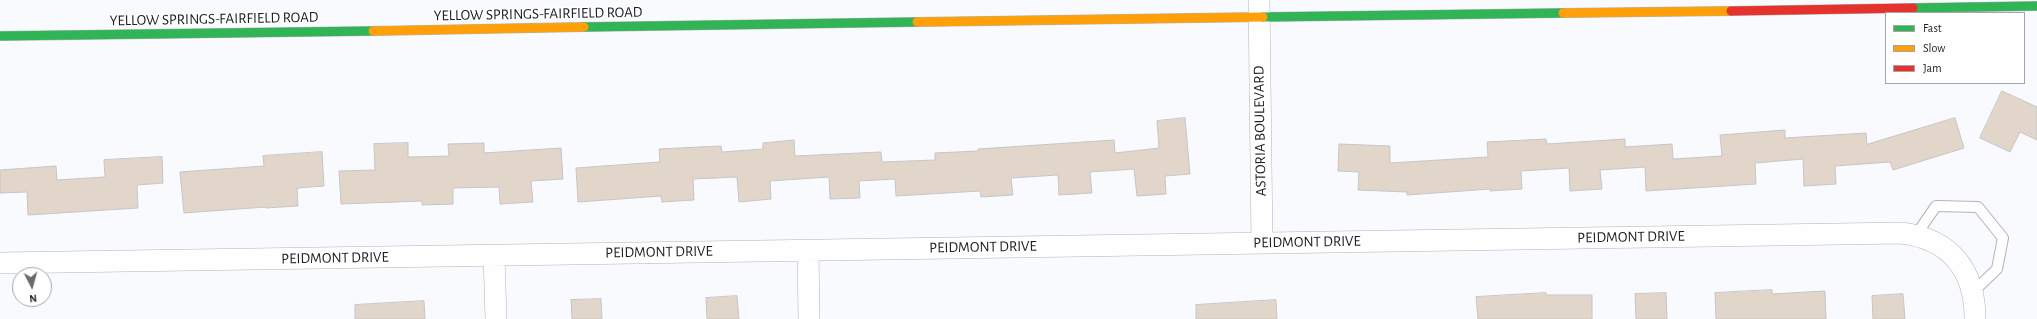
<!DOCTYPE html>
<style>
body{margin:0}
#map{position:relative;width:2037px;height:319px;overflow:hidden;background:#f8fafd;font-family:"Alegreya Sans",sans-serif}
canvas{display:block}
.legend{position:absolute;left:1885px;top:12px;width:140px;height:72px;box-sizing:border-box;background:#fff;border:1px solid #a4a5a6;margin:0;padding:5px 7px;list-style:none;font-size:12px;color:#1c1e20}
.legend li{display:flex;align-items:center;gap:8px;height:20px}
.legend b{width:20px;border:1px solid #a4a5a6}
.north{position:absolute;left:12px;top:267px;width:40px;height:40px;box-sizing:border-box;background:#fff;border:1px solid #a4a5a6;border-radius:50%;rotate:174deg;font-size:11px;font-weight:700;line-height:16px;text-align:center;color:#1c1e20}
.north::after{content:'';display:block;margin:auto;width:14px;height:18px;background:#696b6d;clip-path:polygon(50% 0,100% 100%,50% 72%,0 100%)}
</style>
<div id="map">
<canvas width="2037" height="319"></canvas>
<ul class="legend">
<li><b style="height:5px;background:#30b455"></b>Fast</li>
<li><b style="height:5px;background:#ff9f0a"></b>Slow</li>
<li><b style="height:5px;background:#e5322d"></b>Jam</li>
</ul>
<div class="north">N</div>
</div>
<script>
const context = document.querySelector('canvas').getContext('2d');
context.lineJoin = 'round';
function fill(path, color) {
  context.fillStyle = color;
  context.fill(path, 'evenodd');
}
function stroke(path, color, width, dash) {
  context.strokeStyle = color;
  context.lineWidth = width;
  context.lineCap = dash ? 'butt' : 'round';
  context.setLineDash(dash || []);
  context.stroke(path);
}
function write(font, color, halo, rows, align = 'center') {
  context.font = font + ' "Alegreya Sans",sans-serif';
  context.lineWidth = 3;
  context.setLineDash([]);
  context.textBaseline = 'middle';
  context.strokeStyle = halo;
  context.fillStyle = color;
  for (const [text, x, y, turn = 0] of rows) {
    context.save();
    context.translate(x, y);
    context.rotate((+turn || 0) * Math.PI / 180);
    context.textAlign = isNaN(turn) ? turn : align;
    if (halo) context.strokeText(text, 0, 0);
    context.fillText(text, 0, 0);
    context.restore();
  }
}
const building = new Path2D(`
 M2002 91 2037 107V140L2020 132 2010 152 1980 138Z
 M1185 118 1190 174 1165 176 1166 194 1137 196 1134 169 1090 172 1092 193 1059 195 1058 175 1011 178 1013 195 981 197 980 191 896 196 895 179 859 181 860 198 830 199 829 177 770 181 771 199 739 202 737 177 693 179 694 200 662 202 661 196 578 202 576 168 660 162 659 149 721 146 722 152 763 149V143L794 140 795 156 881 152 882 162 935 160V153L978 151V149L1114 140 1115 153 1159 148 1157 121Z
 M1955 118 1964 148 1893 170 1890 162 1835 166 1836 184 1804 186 1803 159 1755 163 1756 184 1646 191 1645 167 1600 170 1602 189 1570 191 1569 168 1521 171 1522 189 1490 191V189L1407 195V192L1358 190 1359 172 1338 171 1339 144 1390 146V163L1488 157 1487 142 1546 139 1547 144 1625 139V147L1672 144 1673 159 1722 156 1720 135 1785 130V138L1866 133 1867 144Z
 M408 143V157L449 156 448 144 484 143V153L561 148 563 179 531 181 533 202 500 204 499 187 453 188V204L422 205V201L341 204 339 171 375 170 374 144Z
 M322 152 324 186 297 188 298 206 266 208V207L184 213 180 172 264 166 263 156Z
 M162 157 163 183 137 185 138 208 28 215 27 192 0 193V170L56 166 57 180 105 177 104 160Z
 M1772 290V294L1825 291 1826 319H1716L1715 293Z
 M1546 293V295H1592V319H1478L1476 297Z
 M1666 293 1667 319H1636L1635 294Z
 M1903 294 1905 319H1873L1872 296Z
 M737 296 739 319H707L706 298Z
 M601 299 602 319H572L571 300Z
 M1276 300 1277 319H1196V305Z
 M424 301 425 319H355V305Z`);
const lane = new Path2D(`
 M1916 235 1936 206 1978 207 2003 238 1997 269 1973 292`);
const street = new Path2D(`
 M1259 0 1262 243
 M808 250 809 319
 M494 255 496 319
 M0 263 1901 233C1951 239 1975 270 1975 319`);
const fast = new Path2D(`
 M1913 8 2037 6
 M1263 17 1563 13
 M584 27 917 22
 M0 36 373 31`);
const slow = new Path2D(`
 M1563 13 1731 11
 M917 22 1263 17
 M373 31 584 27`);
const jam = new Path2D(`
 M1731 11 1913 8`);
const streetNames = [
 ["YELLOW SPRINGS-FAIRFIELD ROAD",538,14,-1],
 ["YELLOW SPRINGS-FAIRFIELD ROAD",214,19,-1],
 ["ASTORIA BOULEVARD",1260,131,-91],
 ["PEIDMONT DRIVE",1631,237,-1],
 ["PEIDMONT DRIVE",1307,242,-1],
 ["PEIDMONT DRIVE",983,247,-1],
 ["PEIDMONT DRIVE",659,252,-1],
 ["PEIDMONT DRIVE",335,258,-1]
];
fill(building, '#e2d5ca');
stroke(building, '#c6c6c7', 1);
stroke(lane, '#b2b4b7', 12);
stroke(street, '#b2b4b7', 22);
stroke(fast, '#b2b4b7', 10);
stroke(slow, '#b2b4b7', 10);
stroke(jam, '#b2b4b7', 10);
stroke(lane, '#fefeff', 10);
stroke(street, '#fefeff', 21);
stroke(fast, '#30b455', 9);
stroke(slow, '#ff9f0a', 9);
stroke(jam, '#e5322d', 9);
write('15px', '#1c1e20', '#fff', streetNames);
</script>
